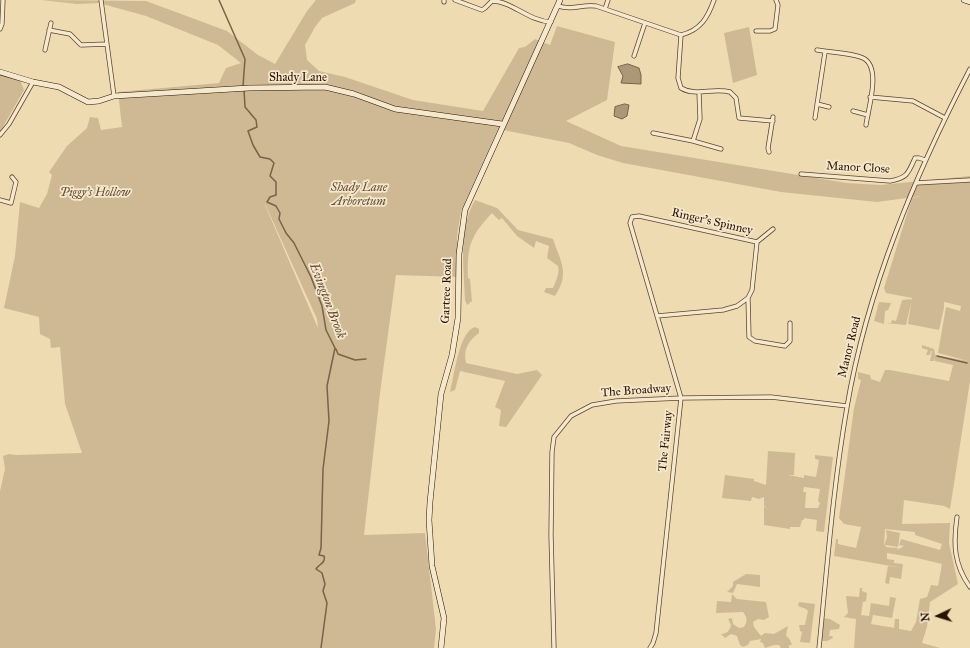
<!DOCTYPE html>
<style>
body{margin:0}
#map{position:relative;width:970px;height:648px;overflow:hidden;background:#efdbb2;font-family:"IM FELL Great Primer",serif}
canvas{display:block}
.north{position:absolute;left:918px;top:596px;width:40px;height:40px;-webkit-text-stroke:3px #f5e8cd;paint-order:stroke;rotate:266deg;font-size:11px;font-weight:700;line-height:16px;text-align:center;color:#2a1303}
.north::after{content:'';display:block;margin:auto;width:14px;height:18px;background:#2a1303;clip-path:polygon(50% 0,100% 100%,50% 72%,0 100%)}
</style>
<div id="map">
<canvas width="970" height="648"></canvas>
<div class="north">N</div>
</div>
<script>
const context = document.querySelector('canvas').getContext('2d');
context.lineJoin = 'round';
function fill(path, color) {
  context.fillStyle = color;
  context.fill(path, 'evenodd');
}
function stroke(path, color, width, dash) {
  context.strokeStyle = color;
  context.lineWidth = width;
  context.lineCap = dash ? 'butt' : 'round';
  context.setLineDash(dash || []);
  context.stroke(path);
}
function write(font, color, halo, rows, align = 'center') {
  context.font = font + ' "IM FELL Great Primer",serif';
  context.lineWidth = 3.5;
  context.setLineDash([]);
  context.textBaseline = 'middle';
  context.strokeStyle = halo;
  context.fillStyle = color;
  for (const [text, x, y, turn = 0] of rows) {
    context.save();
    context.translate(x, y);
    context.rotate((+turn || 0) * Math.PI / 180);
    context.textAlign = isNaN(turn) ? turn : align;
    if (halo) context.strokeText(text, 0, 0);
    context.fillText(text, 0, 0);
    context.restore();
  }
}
const green = new Path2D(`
 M41 0 146 1 227 31 258 55 275 64 307 11 316 0H356L355 3 322 18 315 27 305 45 307 60 319 71 345 77 413 100 483 111 519 48 525 47 535 39 550 45 557 26 615 42 607 100 566 121 621 146 847 183 881 185 970 176V381L950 509 944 506 904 500 902 524 950 523 949 543 958 584 930 602 927 627 922 643 940 648H854L856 619 844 617 848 613 846 596 859 597 860 588H862V591L867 593 866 601 863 602 861 615 869 616 871 603 889 606 890 597 896 598 892 618 873 615 871 624 895 628 894 627 895 619H899V629L911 631 916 622 920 599 927 597 931 585 938 586 942 564 917 558 887 553V559L894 560V563L903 564 901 579 890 577 889 584 885 583 888 566 902 568 834 556 836 539H838V544L856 548 861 527 844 524 839 518 854 408 861 380 858 379V372L870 375 871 379 880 382 885 370H890L949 381 953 365 935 361V358L934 361H930L932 351H931L930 355H926L928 350 922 348V345L934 349 935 355 968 361 938 353 946 307 960 311 961 306 940 301 944 302V308L936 306 944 308 939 330 908 324 912 298 886 293 884 288 912 198 922 196 877 202 781 192 623 163 597 155 569 143 498 129 461 211 457 236V277L396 275 380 393 364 535 425 533 436 629 434 648H0V491L5 469 3 456 9 454 16 455 82 453 65 404 60 347 51 348 50 339 40 334 39 317 4 308 15 256 20 202 39 208 47 194 52 175 49 172 67 146 87 128 90 117 98 118 101 130 122 127 118 92 219 83 226 68 241 63 218 45 146 16 99 3 77 4ZM265 204 317 319 318 328 265 205ZM885 529 915 532V535L942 544 940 550 901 539 899 545 904 546 897 550 898 548 886 547 885 545 898 547 900 533 886 530 887 537 884 546Z
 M749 27 757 75 733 83 724 33Z
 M0 74 20 80 24 90 0 132Z
 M475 200 497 208 518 230 553 239C561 263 570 273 555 296L544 292 546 288H553C556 281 560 273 558 266L547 258 549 246 536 241 534 248 517 236 502 218 499 220 492 213C470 236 467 247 468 278L470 279 472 301 467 305 465 300C464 267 458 229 475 200Z
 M893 299 888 310 885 311 884 324 874 321 879 302 891 303Z
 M912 299 906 325 885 323H891L892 320 896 321 902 300Z
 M475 327 479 329V333C468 341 463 350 466 363L517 374 537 370 542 375 506 427 499 426 501 410 495 407 505 381 460 371 455 390 450 392C454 377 459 331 475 327Z
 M768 451 795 453 794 475H788L804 478V475L816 477 819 460 815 459V455L833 457 824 532 816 531 817 520 804 518V520H802L800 527H790V529L764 525V506L768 510 764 505V497L759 499 752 497 751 501 722 498 725 475 754 479V481L766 485ZM804 487 820 489 818 501 820 503 818 508H805L806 492H803Z
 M746 574 760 575V587L737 584 733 593 727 592 733 586V582Z
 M732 594 737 599 766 602 769 617 764 620 758 619 753 622 754 627 761 636 765 633 774 634 788 626 786 635 790 640 792 645H789V648H781L779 645H774L765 648 763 643 760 642 761 639 750 641 748 645 743 647 740 645 737 636 731 634 725 638 721 634C727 634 730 630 731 625L728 619 732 618 733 624 739 628 744 627C748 621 747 617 743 612L716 613 717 601 731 602Z
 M799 602 815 604 810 643 800 642 802 632 800 631 799 625H805L808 611 806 609 798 606Z
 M822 618 830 619 840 625 839 629 830 630 829 636H832L833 638 827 641H820Z`);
const water = new Path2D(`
 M628 64 639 68 641 75V84L621 83 623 76 618 67Z
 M625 104 629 105 627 116 622 119 614 116 615 107Z`);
const stream = new Path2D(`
 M219 0 245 59 243 86
 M244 90 245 107 256 120 257 127 248 131 253 145 260 157 270 159 274 163 270 176 276 182V195L270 197 267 202 276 206 280 213 279 219 286 233 294 243 311 277 322 306 326 330 335 348 327 386 329 421 323 469 321 548 319 555 324 556C326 563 319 564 316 569L322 573 325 584 323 591 327 603 321 648
 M336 349 338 354 355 360 366 359
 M937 356 967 363`);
const street = new Path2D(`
 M101 0 114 96
 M455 0 482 10 485 8 492 1C512 1 528 21 551 22
 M444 2V0
 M558 6C575 11 580 4 596 6L681 35C701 30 708 17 714 0
 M605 9 608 0
 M0 29 2 24 3 0
 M49 30 70 34 81 45 107 44
 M756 31H770L775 29 778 5 776 0
 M681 35 678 78 681 88C696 97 714 87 730 92L736 98 739 118 773 121
 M45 50 51 23
 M817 50C829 52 854 53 863 58 882 67 868 109 866 125
 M634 56 645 23
 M870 97 913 101 945 118
 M817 104 829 107
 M853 111 868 115
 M815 118 825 52
 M653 133 693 141 721 149
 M0 135 9 124 33 82
 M693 141 700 119 699 92
 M769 152 768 148 773 117
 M801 174 890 181C907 178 908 174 915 158H919L925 160
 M916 183 970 180
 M0 200 11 203 16 182 12 177
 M757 242 773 229
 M748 298 749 337 755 341 785 346 790 341V323
 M957 517C953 544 954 565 970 587
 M554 648 551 535 552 452 554 437 571 416 592 405 616 401 681 398 771 397 847 406
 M650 648 653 643 656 633 681 398 630 223 632 217 639 216 757 242 752 290 748 298 737 306 723 310 657 316
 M819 648C827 568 833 487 847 407 867 289 915 175 970 69`);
const secondary = new Path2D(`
 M964 0 970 2
 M0 72 33 82 59 87 88 102 99 101 114 96 249 88 325 87 354 94 395 109 502 124
 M441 648 444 618 432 566 429 520 430 502 441 394 452 355 458 318 459 254 465 210 560 0`);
const streetNames = [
 ["Shady Lane",298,78],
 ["Manor Close",858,168,3],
 ["Ringer's Spinney",712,222,13],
 ["Gartree Road",447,291,-88],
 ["Manor Road",850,347,-76],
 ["The Broadway",636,391,-4],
 ["The Fairway",666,441,-84]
];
const parkNames = [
 ["Shady Lane",359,188],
 ["Arboretum",359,202],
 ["Piggy's Hollow",95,193]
];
const waterNames = [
 ["Evington Brook",327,301,69]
];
fill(green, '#ceb994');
fill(water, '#ac9776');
stroke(water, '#786248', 1);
stroke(stream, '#786248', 1.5);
stroke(street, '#5b452f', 5);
stroke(secondary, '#2a1303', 6);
stroke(street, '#f5e8cd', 3.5);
stroke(secondary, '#f5e8cd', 5);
write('12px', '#2a1303', '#f5e8cd', streetNames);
write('italic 12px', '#634d36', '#f5e8cd', parkNames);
write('italic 13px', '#5e4831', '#f5e8cd', waterNames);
</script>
